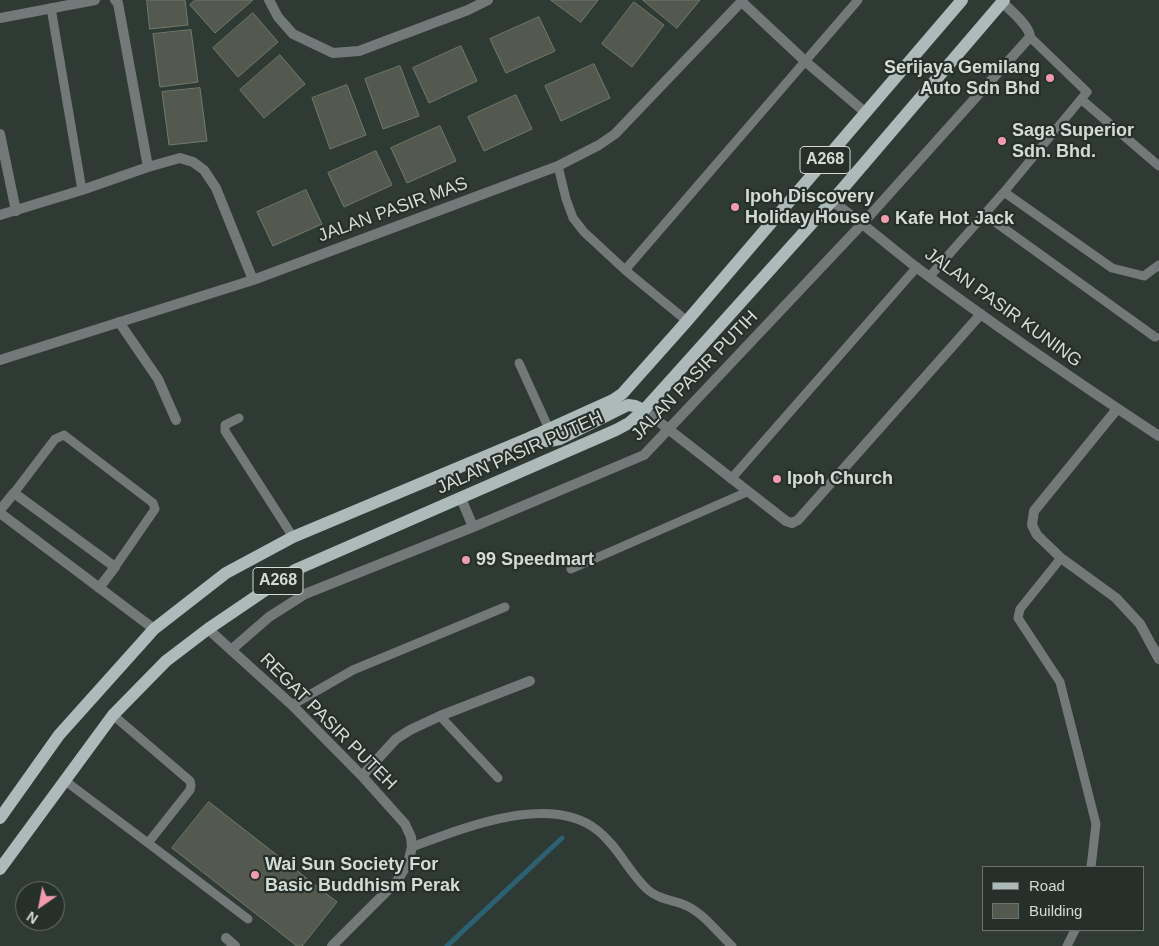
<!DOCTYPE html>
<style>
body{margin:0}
#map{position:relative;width:1159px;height:946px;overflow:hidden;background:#2e3a34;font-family:Helvetica,sans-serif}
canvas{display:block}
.legend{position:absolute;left:982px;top:866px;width:162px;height:65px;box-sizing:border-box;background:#25302a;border:1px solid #6b746f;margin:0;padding:6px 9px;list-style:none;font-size:15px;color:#d3dbd6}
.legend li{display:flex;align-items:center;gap:10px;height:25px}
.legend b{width:25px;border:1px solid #6b746f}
.north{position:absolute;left:15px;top:881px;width:50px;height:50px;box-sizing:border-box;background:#25302a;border:1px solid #6b746f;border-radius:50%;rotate:213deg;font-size:14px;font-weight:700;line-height:20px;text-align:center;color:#d3dbd6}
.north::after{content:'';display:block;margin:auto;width:18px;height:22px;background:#f29aae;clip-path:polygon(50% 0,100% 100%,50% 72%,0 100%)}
</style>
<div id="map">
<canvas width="1159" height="946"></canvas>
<ul class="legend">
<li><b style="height:6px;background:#acbbba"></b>Road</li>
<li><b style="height:14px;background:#53594e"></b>Building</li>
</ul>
<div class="north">N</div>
</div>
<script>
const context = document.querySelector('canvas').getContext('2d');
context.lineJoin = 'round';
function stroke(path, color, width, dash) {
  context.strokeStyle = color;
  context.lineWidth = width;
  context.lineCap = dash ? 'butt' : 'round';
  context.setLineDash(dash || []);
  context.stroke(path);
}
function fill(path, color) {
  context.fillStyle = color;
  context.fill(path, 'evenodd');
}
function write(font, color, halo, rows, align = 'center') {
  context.font = font + ' Helvetica,sans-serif';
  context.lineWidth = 4.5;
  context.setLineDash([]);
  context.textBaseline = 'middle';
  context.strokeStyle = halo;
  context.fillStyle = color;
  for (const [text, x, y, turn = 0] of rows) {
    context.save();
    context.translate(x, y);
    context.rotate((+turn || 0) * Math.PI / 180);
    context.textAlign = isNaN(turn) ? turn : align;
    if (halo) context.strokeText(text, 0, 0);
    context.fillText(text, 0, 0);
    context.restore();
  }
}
const stream = new Path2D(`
 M447 946 562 838`);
const building = new Path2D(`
 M147 0H185L188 25 150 29Z
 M195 0H253L215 33 190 5Z
 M551 0H598L581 22Z
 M643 0H700L677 28Z
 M634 2 664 25 632 67 602 44Z
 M253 13 278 42 238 77 213 48Z
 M539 17 555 51 506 73 490 39Z
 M191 30 198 82 160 87 153 34Z
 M461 46 477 81 429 103 413 68Z
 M280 55 305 84 264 118 240 90Z
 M594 64 610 98 561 121 545 86Z
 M400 66 419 116 383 129 365 79Z
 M347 85 366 135 330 149 312 98Z
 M200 88 207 141 169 145 162 92Z
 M516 95 532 129 484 151 468 117Z
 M440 126 456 161 407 183 391 148Z
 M376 151 392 185 344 207 328 173Z
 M306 190 322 224 273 246 257 212Z
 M209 802 337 902 302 946H297L172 848Z`);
const service = new Path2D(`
 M51 8 82 190
 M1082 100 1159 166
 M558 166 566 199 573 218 584 232 625 270 687 321
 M1004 192 1112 268 1144 276 1159 265
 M984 214 1155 337
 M625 270 858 0
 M930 276 1004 192 1087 92 1030 37
 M519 363 549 429
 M239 418 225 425V431L293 537
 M731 479 917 267
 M14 493 55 439 64 435 153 503 155 509 115 567
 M1061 558 1020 609 1018 618 1060 682 1096 824 1091 867
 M571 569 747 492
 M292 705 353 670 505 607
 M440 716 498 778
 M64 780 148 843 190 790 191 785 190 781 113 715
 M148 843 248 919
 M412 847C461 829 549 792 597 830 618 846 629 873 648 890 659 900 675 900 687 906 704 914 718 933 732 946
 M1067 946 1075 930`);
const minor = new Path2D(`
 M115 0 118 3 148 167
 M269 0 278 17 293 34 333 53 359 51 468 10 488 0
 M742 2 806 62 866 113
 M0 18 95 0
 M0 134 16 211
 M832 201C861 222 888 245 916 267 995 326 1077 382 1159 436
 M0 215 82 190 148 167 180 158 193 162 204 170 216 188 253 280
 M119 322 158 379 176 420
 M0 360 253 280 558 166 599 145 615 134 743 0
 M1117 409 1034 511 1032 525 1037 535 1061 558 1116 598 1140 624 1159 659
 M644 410 786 521 792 523 798 520 981 314
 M461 498 473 527
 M0 510 14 493 115 567 99 588
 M0 513 154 629
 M208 629 292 705 362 776 405 824 411 837 412 847 408 863 397 881 332 946
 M231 650 269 617 305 594 473 527 644 455 863 223 1030 37C1030 26 1010 10 1002 2
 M362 776 396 739 410 730 440 716 530 681
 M226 938 235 946`);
const primary = new Path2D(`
 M529 438C541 442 549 442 560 439L628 405 635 406 644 410
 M0 818 59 735 154 629 226 573 293 537 529 438 613 400 622 394 687 321 962 0
 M0 869 113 715 166 661 208 629 295 570 616 430 629 423 644 410 832 201 1004 0`);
const markers = [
 [1050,78,5,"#f29aae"],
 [1002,141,5,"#f29aae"],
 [735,207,5,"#f29aae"],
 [885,219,5,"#f29aae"],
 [777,479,5,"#f29aae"],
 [466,560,5,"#f29aae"],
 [255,875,5,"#f29aae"]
];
const shields = [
 [825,160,50],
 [278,581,50]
];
const shieldNames = [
 ["A268",825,160],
 ["A268",278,581]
];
const poiNames = [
 ["Serijaya Gemilang",1040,68,"right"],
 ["Auto Sdn Bhd",1040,89,"right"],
 ["Saga Superior",1012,131],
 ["Sdn. Bhd.",1012,152],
 ["Ipoh Discovery",745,197],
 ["Holiday House",745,218],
 ["Kafe Hot Jack",895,219],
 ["Ipoh Church",787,479],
 ["99 Speedmart",476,560],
 ["Wai Sun Society For",265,865],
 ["Basic Buddhism Perak",265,886]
];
const streetNames = [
 ["JALAN PASIR MAS",393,210,-20],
 ["JALAN PASIR KUNING",1003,308,36],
 ["JALAN PASIR PUTIH",695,376,-46],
 ["JALAN PASIR PUTEH",520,453,-24],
 ["REGAT PASIR PUTEH",328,722,45]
];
stroke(stream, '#2b6173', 5);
fill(building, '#53594e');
stroke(building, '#73796d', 1);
stroke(service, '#727979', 9);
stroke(minor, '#727979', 10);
stroke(primary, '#acbbba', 12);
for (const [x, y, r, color] of markers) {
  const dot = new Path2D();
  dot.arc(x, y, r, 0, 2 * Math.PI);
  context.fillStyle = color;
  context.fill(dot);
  stroke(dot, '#25302a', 2);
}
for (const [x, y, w] of shields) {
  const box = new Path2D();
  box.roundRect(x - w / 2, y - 13.5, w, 27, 4);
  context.fillStyle = '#25302a';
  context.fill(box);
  stroke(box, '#d3dbd6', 1);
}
write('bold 16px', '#d3dbd6', null, shieldNames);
write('bold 18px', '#d3dbd6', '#25302a', poiNames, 'left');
write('18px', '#d3dbd6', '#25302a', streetNames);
</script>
